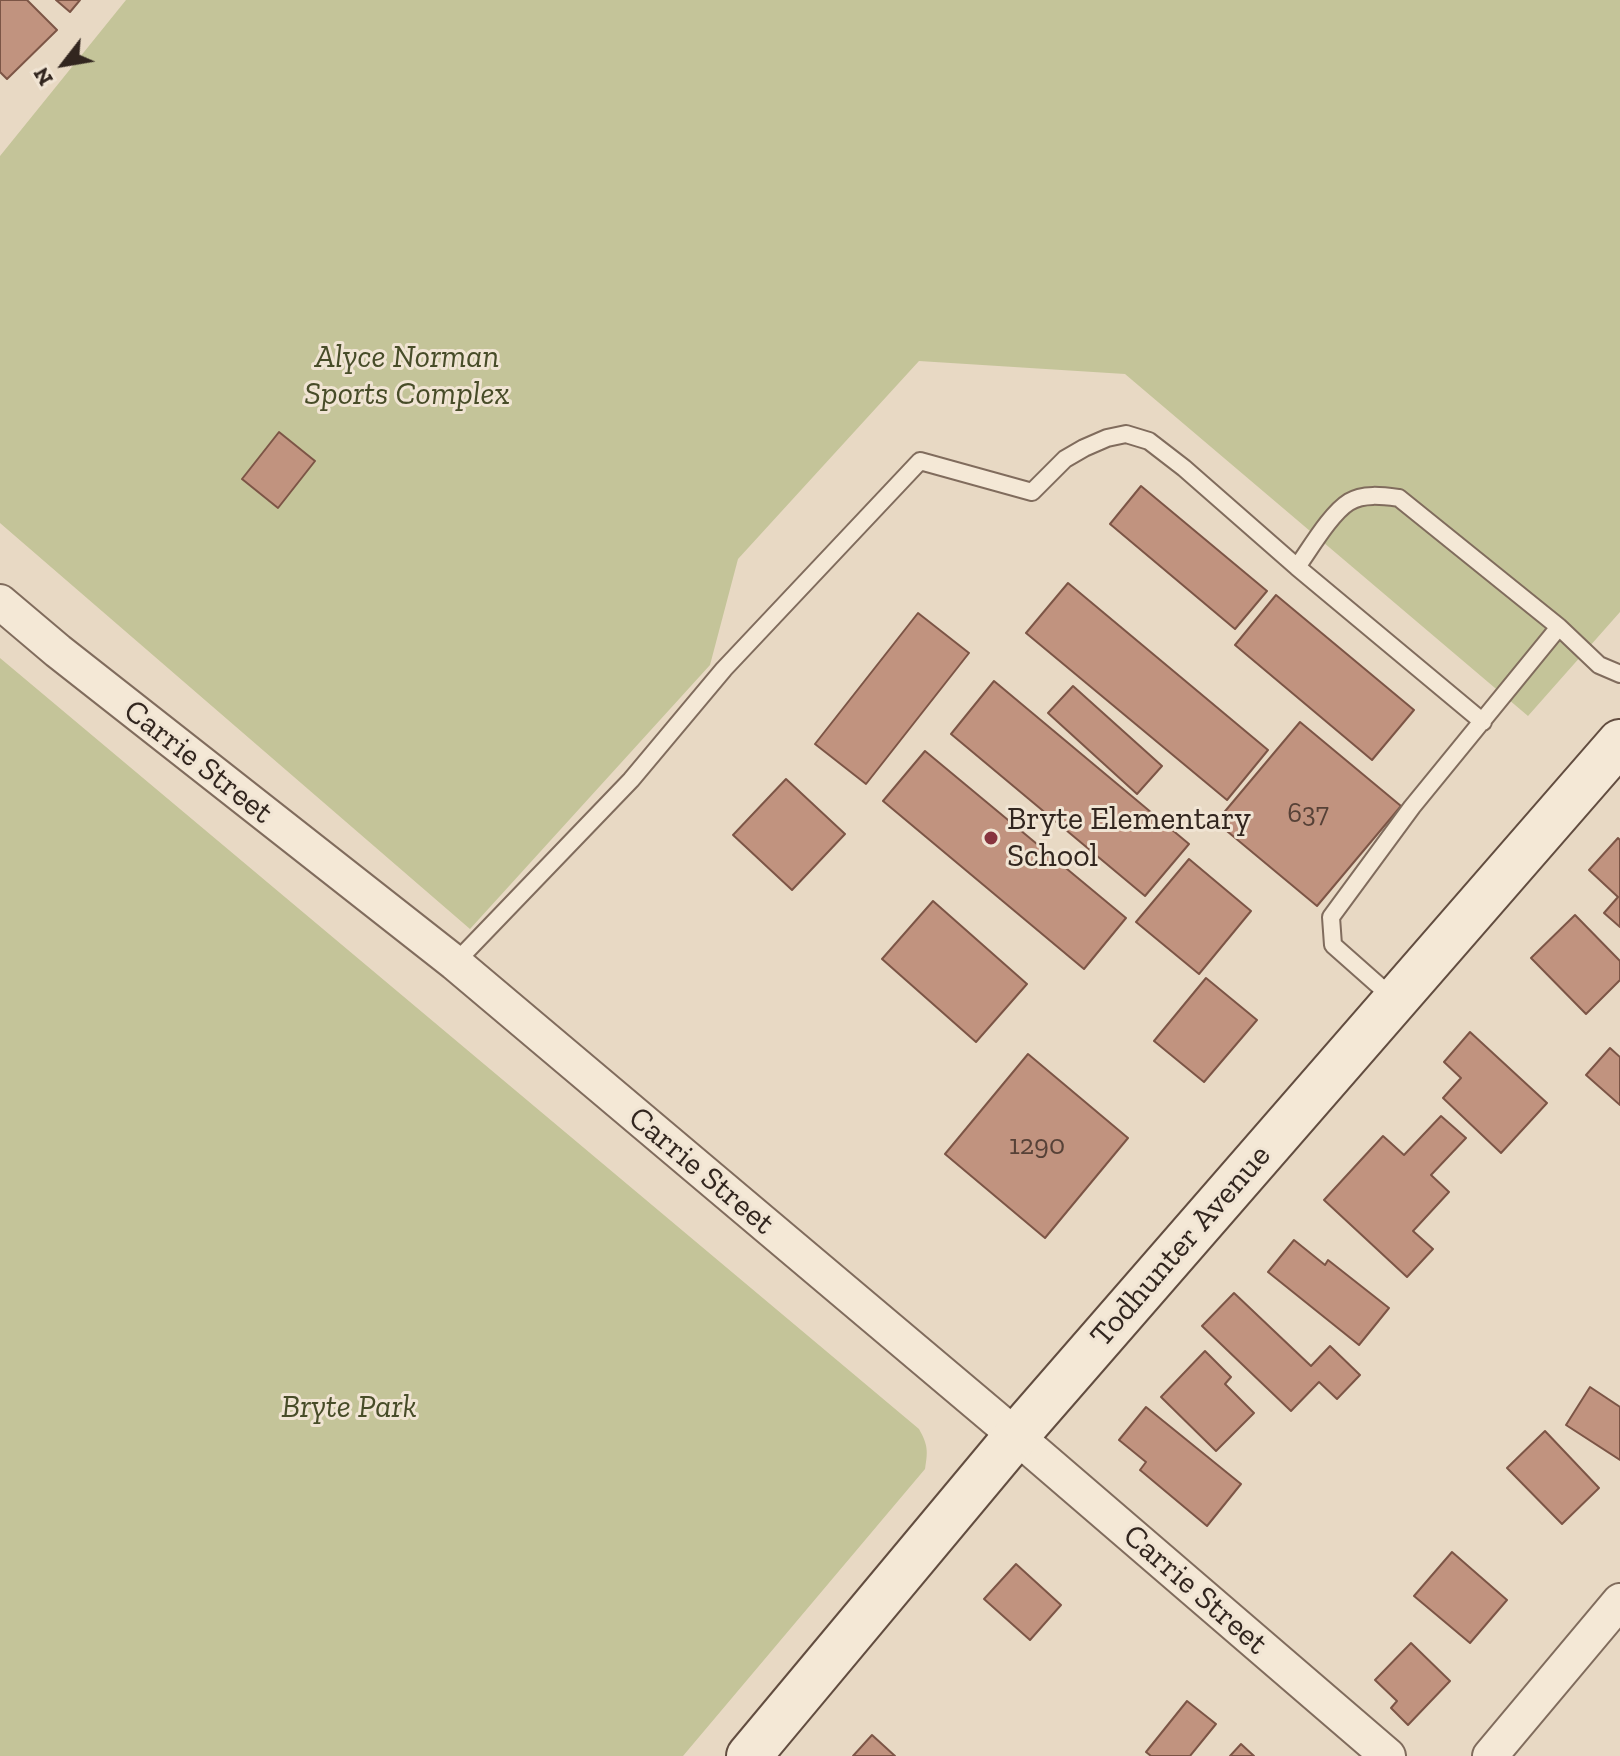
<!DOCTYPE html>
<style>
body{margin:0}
#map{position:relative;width:1620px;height:1756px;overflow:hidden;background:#e8d9c4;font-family:"Zilla Slab",serif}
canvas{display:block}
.north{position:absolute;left:24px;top:24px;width:80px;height:80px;-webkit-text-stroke:6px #f0e4d3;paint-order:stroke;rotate:239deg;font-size:22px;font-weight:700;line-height:32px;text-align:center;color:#32261f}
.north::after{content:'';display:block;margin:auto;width:28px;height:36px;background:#32261f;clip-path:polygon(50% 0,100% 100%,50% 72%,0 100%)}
</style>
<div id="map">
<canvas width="1620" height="1756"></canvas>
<div class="north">N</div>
</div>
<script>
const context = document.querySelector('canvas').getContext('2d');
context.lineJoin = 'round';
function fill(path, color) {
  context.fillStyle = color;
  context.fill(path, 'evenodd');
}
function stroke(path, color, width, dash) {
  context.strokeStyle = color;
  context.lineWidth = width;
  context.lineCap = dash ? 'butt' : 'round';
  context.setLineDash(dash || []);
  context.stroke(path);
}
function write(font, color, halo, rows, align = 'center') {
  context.font = font + ' "Zilla Slab",serif';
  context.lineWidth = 6;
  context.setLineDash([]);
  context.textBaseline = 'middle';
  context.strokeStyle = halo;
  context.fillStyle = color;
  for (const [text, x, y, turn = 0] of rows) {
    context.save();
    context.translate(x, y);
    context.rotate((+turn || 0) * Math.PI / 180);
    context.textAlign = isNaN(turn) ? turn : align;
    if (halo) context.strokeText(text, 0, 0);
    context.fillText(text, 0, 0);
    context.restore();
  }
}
const green = new Path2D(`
 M126 0H1620V612L1528 716 1125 374 919 361 738 559 710 665 470 929 0 523V156Z
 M0 658 919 1429C928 1445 928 1451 925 1469L683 1756H0Z`);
const building = new Path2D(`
 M0 0H27L57 30 7 79 0 72Z
 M56 0H80L70 12Z
 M279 432 315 461 278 508 242 479Z
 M1141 486 1267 591 1235 629 1110 524Z
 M1068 583 1268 750 1227 800 1026 633Z
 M1276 595 1414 710 1372 760 1235 645Z
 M918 613 969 653 866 784 815 744Z
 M994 681 1189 844 1145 896 951 734Z
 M1073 686 1162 766 1137 794 1048 713Z
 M1300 722 1401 806 1317 906 1216 822Z
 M925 751 1126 918 1084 969 883 801Z
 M786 779 845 834 792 890 733 835Z
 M1618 838 1620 840V927L1604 913 1618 897 1589 870Z
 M1189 859 1251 911 1199 974 1136 922Z
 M933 901 1027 984 976 1042 882 959Z
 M1575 915 1620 961V980L1586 1014 1531 958Z
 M1206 978 1257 1020 1204 1082 1154 1041Z
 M1470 1032 1547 1103 1501 1153 1443 1098 1461 1078 1444 1062Z
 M1610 1048 1620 1057V1105L1586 1075Z
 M1028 1054 1128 1138 1045 1238 945 1154Z
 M1441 1116 1466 1138 1431 1175 1449 1192 1413 1231 1433 1249 1407 1277 1324 1200 1383 1136 1404 1155Z
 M1294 1240 1325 1265 1328 1260 1389 1308 1359 1345 1268 1272Z
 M1234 1293 1311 1366 1330 1346 1360 1375 1337 1399 1319 1382 1291 1411 1202 1326Z
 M1205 1351 1231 1377 1225 1384 1254 1413 1216 1451 1161 1397Z
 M1590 1387 1620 1407V1460L1566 1425Z
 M1146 1407 1241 1484 1207 1526 1140 1470 1146 1462 1119 1440Z
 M1545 1431 1599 1488 1562 1524 1507 1468Z
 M1452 1552 1507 1600 1470 1643 1414 1596Z
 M1016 1564 1061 1605 1030 1640 984 1599Z
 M1411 1643 1450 1681 1408 1725 1391 1708 1397 1701 1375 1680Z
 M1187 1701 1216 1724 1190 1756H1151L1146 1752Z
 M872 1735 895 1756H853Z
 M1241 1744 1254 1756H1230Z`);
const lane = new Path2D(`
 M1483 722 1297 567C1310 549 1331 513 1349 502 1363 493 1384 496 1399 498L1559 627 1599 665 1620 674
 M455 963 631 780 724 669 920 461 1032 492 1065 459 1084 448 1107 438 1126 434 1149 441 1184 468 1297 567
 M1394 999 1333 945 1331 917 1412 807 1559 627`);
const street = new Path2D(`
 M0 602 58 651 455 963 1016 1436 1388 1756
 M1490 1756 1620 1601`);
const secondary = new Path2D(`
 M749 1756 1016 1436 1620 742`);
const markers = [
 [991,838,8,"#87343e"]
];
const numberNames = [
 ["637",1308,814],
 ["1290",1037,1146]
];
const parkNames = [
 ["Alyce Norman",407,358],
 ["Sports Complex",407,395],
 ["Bryte Park",349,1408]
];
const streetNames = [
 ["Carrie Street",198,762,38],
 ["Carrie Street",701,1171,40],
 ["Todhunter Avenue",1181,1246,-49],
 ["Carrie Street",1195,1590,41]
];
const poiNames = [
 ["Bryte Elementary",1007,820],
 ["School",1007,857]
];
fill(green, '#c4c499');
fill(building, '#c1937f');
stroke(building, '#7c5546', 2);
stroke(lane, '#806c5d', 20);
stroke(street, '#806c5d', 38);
stroke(secondary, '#624d40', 48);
stroke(lane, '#f4e8d6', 16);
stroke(street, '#f4e8d6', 34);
stroke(secondary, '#f4e8d6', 44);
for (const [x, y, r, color] of markers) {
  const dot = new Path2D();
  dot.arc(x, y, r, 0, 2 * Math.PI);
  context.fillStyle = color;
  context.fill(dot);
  stroke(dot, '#f0e4d3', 3);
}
write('28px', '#564137', null, numberNames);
write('italic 32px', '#474c28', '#f0e4d3', parkNames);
write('32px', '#32261f', '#f0e4d3', streetNames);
write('32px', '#32261f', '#f0e4d3', poiNames, 'left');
</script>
